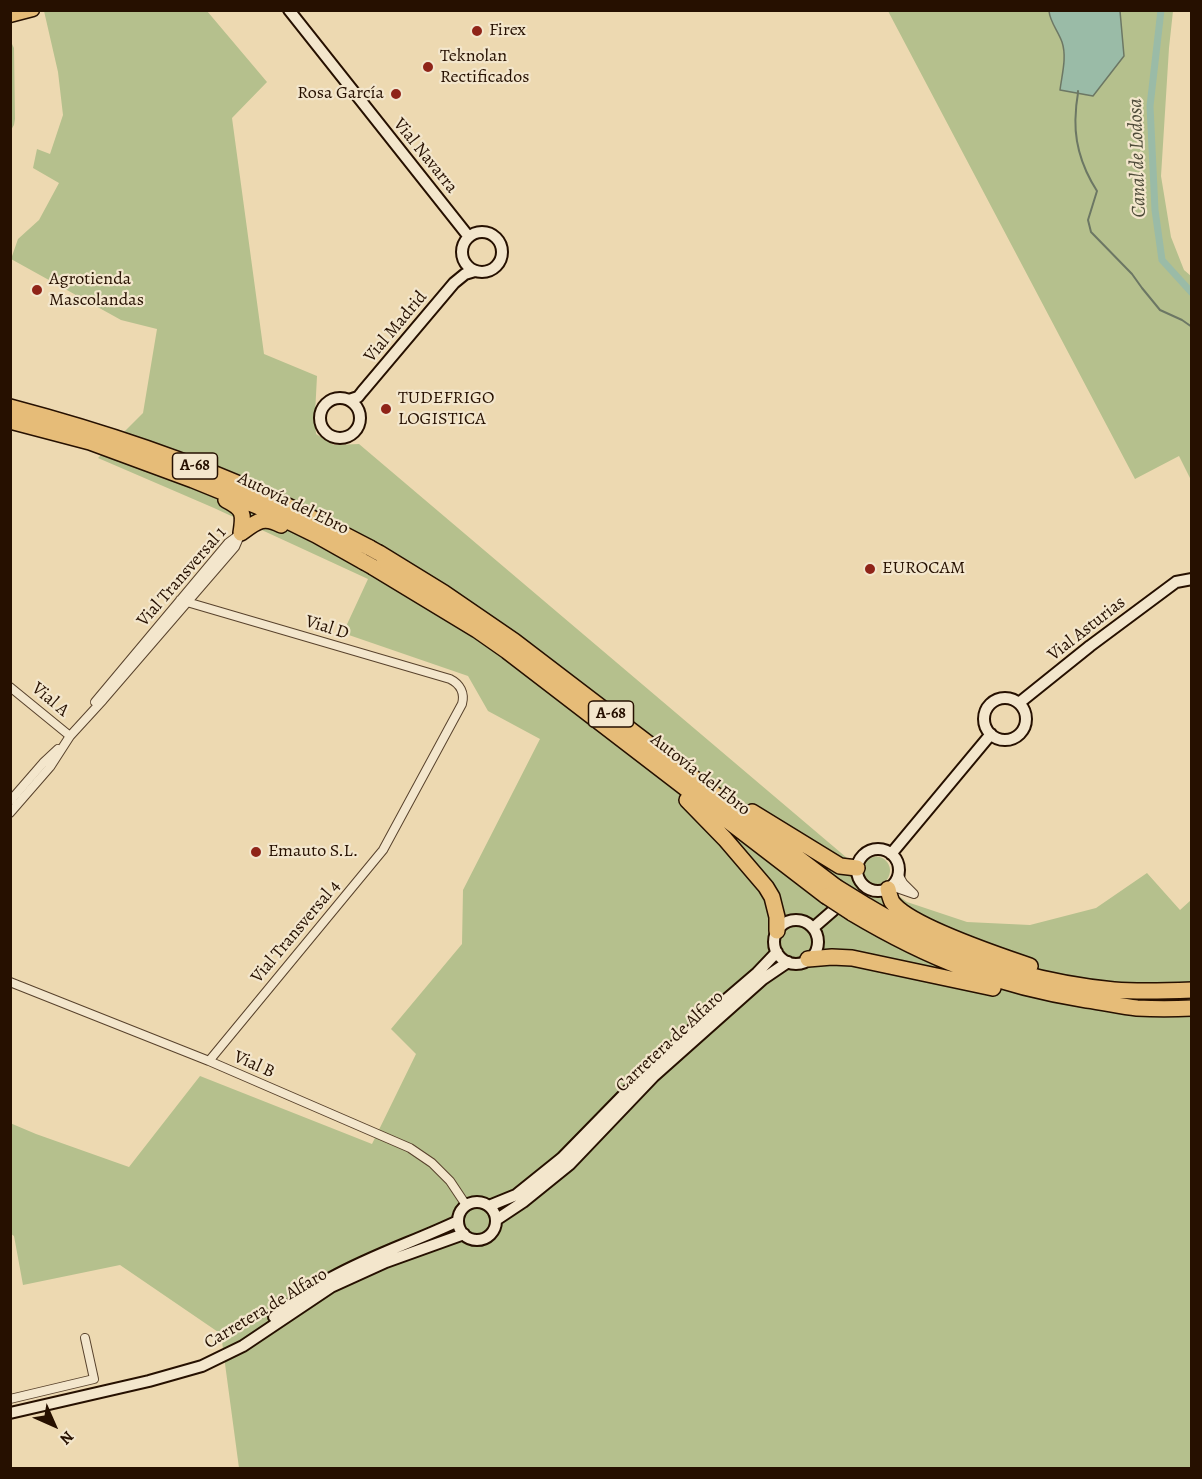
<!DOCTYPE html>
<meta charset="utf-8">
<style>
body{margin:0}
#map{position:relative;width:1202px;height:1479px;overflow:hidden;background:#edd9b1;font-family:Alegreya,serif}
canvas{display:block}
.frame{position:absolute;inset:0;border:12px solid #261000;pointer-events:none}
.north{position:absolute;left:24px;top:1395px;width:60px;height:60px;-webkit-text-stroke:4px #f3e6cc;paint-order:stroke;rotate:135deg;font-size:16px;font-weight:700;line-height:24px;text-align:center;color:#261000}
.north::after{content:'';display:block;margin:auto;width:21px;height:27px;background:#261000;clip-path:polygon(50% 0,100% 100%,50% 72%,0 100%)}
</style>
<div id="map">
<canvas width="1202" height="1479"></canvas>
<div class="frame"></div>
<div class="north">N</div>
</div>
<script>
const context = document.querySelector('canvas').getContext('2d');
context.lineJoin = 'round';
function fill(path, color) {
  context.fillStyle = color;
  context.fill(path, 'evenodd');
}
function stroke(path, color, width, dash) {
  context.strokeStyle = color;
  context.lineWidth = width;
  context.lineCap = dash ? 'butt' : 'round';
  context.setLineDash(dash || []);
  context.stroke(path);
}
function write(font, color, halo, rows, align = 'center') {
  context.font = font + ' Alegreya,serif';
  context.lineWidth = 4.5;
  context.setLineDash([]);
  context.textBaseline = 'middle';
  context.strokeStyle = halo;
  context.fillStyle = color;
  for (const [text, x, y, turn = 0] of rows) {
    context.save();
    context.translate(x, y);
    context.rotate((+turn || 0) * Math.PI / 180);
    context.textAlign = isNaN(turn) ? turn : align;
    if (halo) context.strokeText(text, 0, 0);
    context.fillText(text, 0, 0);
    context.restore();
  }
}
const green = new Path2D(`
 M44 11H207L267 82 232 118 264 354 317 376 315 414 316 434 334 445 359 444 847 858 861 869C873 841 904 866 883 884L907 902 967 922 1030 925 1096 908 1147 873 1180 910 1191 900V1468H239L221 1334 120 1265 23 1285 14 1236 11 1234 10 1123 36 1134 129 1167 200 1076 372 1144 416 1054 391 1029 462 944 463 890 540 739 488 711 468 676 343 633 368 579 214 508 98 458 143 413 157 329 121 320 11 259 18 239 39 220 59 183 33 168 37 149 50 154 63 115 58 72Z
 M888 11H1049C1050 22 1058 31 1062 42 1067 57 1062 74 1060 90L1120 26V11H1173L1169 48 1161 176 1171 237 1184 270 1191 276V480L1179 456 1135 479Z
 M10 40 14 48 15 119 14 125 11 130Z`);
const water = new Path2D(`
 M1049 11H1120L1124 56 1093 96 1060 90C1062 74 1067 57 1062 42 1058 31 1050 22 1049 11Z`);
const stream = new Path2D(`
 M1078 91C1078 97 1076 103 1076 110 1073 139 1081 166 1097 191L1088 220 1091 232 1132 274 1142 288 1160 310 1182 320 1192 327`);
const canal = new Path2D(`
 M1161 10 1150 106 1155 210 1162 260 1192 293`);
const street = new Path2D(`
 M180 600 450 679C460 684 465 693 462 704L383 850 209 1061
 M10 687 70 736
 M95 702 228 543 240 534
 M10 801 43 763 58 749
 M10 813 50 767 70 736 103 700 235 547 241 533
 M891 886 914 894 903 883 898 874
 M10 982 209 1061 410 1148 432 1163 450 1181 466 1205
 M10 1399 94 1379 85 1338`);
const secondary = new Path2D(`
 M289 10 469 237
 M462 252a20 20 0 1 1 40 0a20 20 0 1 1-40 0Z
 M320 418a20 20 0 1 1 40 0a20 20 0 1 1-40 0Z
 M349 400 358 397 362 392 454 283 465 274 475 271
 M984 719a21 21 0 1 1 42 0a21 21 0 1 1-42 0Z
 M1019 703 1090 646 1176 582 1192 579
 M857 870a21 21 0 1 1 42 0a21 21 0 1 1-42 0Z
 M891 854 991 734
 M774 942a22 22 0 1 1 44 0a22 22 0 1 1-44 0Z
 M813 928 844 901
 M458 1221a19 19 0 1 1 38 0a19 19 0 1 1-38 0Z
 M489 1206 516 1195 562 1158 647 1071 708 1015 757 973 777 952
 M496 1220 523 1202 570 1164 654 1076 763 979 788 962
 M274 1317C292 1303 311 1289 331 1278 372 1255 416 1241 458 1221
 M10 1413 149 1381 202 1366 243 1346 331 1287 386 1262 464 1234`);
const primary = new Path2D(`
 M10 16 33 10`);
const highway = new Path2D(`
 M10 407C97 430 183 458 264 495 300 511 335 530 370 548
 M10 421 90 442 193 480 257 506 316 535 364 562
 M226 500C244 509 244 514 241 533
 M241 533C256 522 263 515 281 525
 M379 553 444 593 514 641 836 887
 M373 567 477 630 507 651 826 896
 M687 800 725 839 766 887 772 897 777 917V931
 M752 812 840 866 857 868
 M888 889C889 893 890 898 892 902 909 926 1001 956 1030 966
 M862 903C883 915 904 928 926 938 982 966 1051 984 1114 990 1140 992 1166 991 1192 990
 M852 913C929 959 998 986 1087 1000 1103 1002 1120 1006 1137 1008 1155 1009 1173 1009 1192 1008
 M808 959 832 957 852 958 993 988`);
const highwayBridge = new Path2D(`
 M370 548 379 553
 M364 562 373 567
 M836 887 862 903
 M826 896 852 913`);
const markers = [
 [477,31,6,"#8f2418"],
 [428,67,6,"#8f2418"],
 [396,94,6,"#8f2418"],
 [37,290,6,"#8f2418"],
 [386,409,6,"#8f2418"],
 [870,569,6,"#8f2418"],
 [256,852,6,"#8f2418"]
];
const shields = [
 [195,466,45],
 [611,714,45]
];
const shieldNames = [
 ["A-68",195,466],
 ["A-68",611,714]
];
const poiNames = [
 ["Firex",489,31],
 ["Teknolan",440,57],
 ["Rectificados",440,78],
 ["Rosa García",384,94,"right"],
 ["Agrotienda",49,280],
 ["Mascolandas",49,301],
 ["TUDEFRIGO",398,399],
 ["LOGISTICA",398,420],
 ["EUROCAM",882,569],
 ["Emauto S.L.",268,852]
];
const streetNames = [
 ["Vial Navarra",425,156,51],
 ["Vial Madrid",396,327,-50],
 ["Autovía del Ebro",293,504,26],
 ["Vial Transversal 1",182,577,-49],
 ["Vial D",327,628,17],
 ["Vial Asturias",1087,629,-38],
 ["Vial A",50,700,40],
 ["Autovía del Ebro",700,775,38],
 ["Vial Transversal 4",296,932,-50],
 ["Carretera de Alfaro",670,1042,-43],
 ["Vial B",254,1065,24],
 ["Carretera de Alfaro",266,1309,-31]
];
const waterNames = [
 ["Canal de Lodosa",1138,158,-92]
];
fill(green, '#b5c08d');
fill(water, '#9abba7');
stroke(water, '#6c7764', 1.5);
stroke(stream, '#6c7764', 2);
stroke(canal, '#9abba7', 7);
stroke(street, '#58422c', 10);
stroke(secondary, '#261000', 14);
stroke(primary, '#261000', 15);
stroke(highway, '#261000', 18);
stroke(street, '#f3e6cc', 8);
stroke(secondary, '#f3e6cc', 10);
stroke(primary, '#e6bc78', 12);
stroke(highway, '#e6bc78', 15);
stroke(highwayBridge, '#261000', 18, []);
stroke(highwayBridge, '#e6bc78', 15);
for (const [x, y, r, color] of markers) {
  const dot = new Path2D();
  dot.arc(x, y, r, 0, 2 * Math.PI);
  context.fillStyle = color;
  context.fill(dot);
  stroke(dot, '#f3e6cc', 2);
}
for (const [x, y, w] of shields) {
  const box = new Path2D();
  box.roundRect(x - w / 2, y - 13, w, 26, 4.5);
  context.fillStyle = '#f3e6cc';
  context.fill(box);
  stroke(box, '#261000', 1.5);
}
write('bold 16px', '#261000', null, shieldNames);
write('18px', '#261000', '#f3e6cc', poiNames, 'left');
write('18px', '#261000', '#f3e6cc', streetNames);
write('italic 20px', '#4f4c3a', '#f3e6cc', waterNames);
</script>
